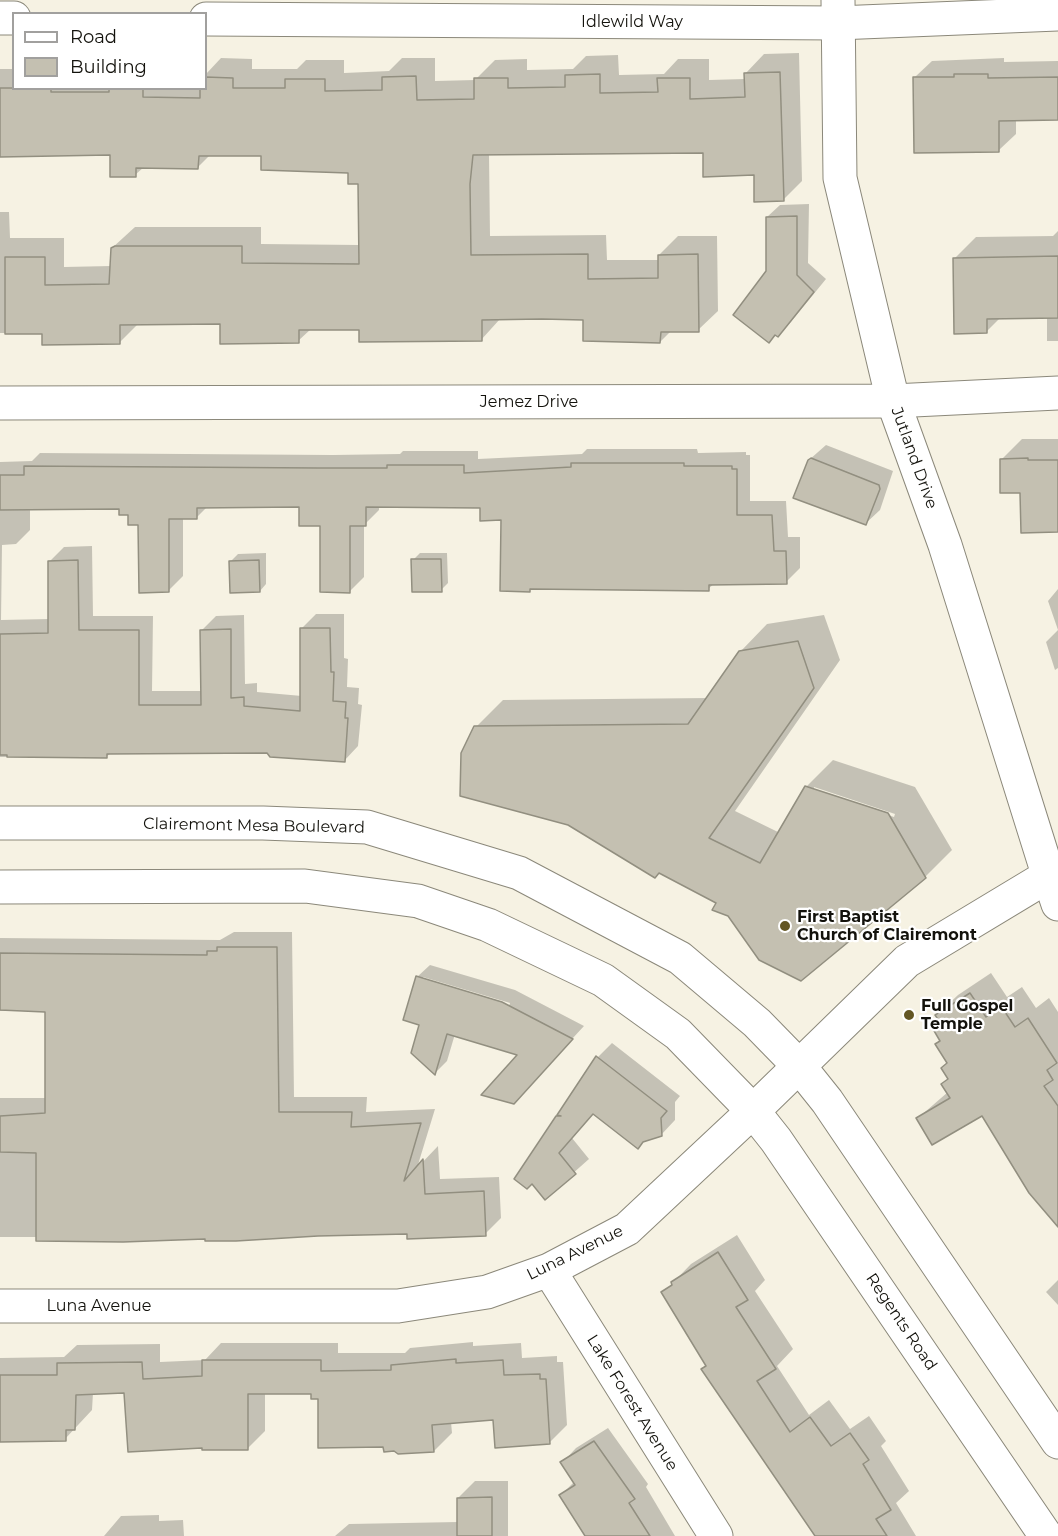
<!DOCTYPE html>
<style>
body{margin:0}
#map{position:relative;width:1058px;height:1536px;overflow:hidden;background:#f6f2e3;font-family:Montserrat,sans-serif}
canvas{display:block}
.legend{position:absolute;left:12px;top:12px;width:195px;height:78px;box-sizing:border-box;background:#fff;border:2px solid #a1a09e;margin:0;padding:8px 10px;list-style:none;font-size:18px;color:#13120c}
.legend li{display:flex;align-items:center;gap:12px;height:30px}
.legend b{width:30px;border:2px solid #a1a09e}
</style>
<div id="map">
<canvas width="1058" height="1536"></canvas>
<ul class="legend">
<li><b style="height:8px;background:#fff"></b>Road</li>
<li><b style="height:16px;background:#c4c0b1"></b>Building</li>
</ul>
</div>
<script>
const context = document.querySelector('canvas').getContext('2d');
context.lineJoin = 'round';
function fill(path, color) {
  context.fillStyle = color;
  context.fill(path, 'evenodd');
}
function stroke(path, color, width, dash) {
  context.strokeStyle = color;
  context.lineWidth = width;
  context.lineCap = dash ? 'butt' : 'round';
  context.setLineDash(dash || []);
  context.stroke(path);
}
function write(font, color, halo, rows, align = 'center') {
  context.font = font + ' Montserrat,sans-serif';
  context.lineWidth = 4.5;
  context.setLineDash([]);
  context.textBaseline = 'middle';
  context.strokeStyle = halo;
  context.fillStyle = color;
  for (const [text, x, y, turn = 0] of rows) {
    context.save();
    context.translate(x, y);
    context.rotate((+turn || 0) * Math.PI / 180);
    context.textAlign = isNaN(turn) ? turn : align;
    if (halo) context.strokeText(text, 0, 0);
    context.fillText(text, 0, 0);
    context.restore();
  }
}
const shadow = new Path2D(`
 M799 53 802 181 783 200 756 174 704 152 489 153 490 236 606 235 607 260H659V255L678 236H717L718 311 698 330 671 331 660 342 584 319H500L481 340 360 329H311L298 341 221 322 139 323 119 343 44 333H0V212H9L10 238H64V267L111 266 112 248 135 227H261V244L360 245V182L350 172 263 155 211 154 197 168 144 167 135 175 112 154 0 155V69H14V88H206V74L221 58 252 59V69H297L306 60H344V73L389 71 402 58H435V81L475 80 495 60 527 59V70L573 69 586 56 618 55 619 75 664 74 678 59H709V80L745 79V74L764 54Z
 M1004 58V62L1058 61V118L1016 119V134L999 150 915 77 932 61Z
 M809 204 808 263 826 279 790 323 769 341 767 217 780 205Z
 M1058 231V341H1047V316L1001 317 986 332 955 258 976 237 1053 236Z
 M1022 439H1058V531L1022 491 1001 460Z
 M826 445 893 471 880 510 865 524 809 460Z
 M587 449H697L698 453 746 452V455H750V501H786L788 537H800V568L786 582 715 583 708 589 533 587 530 590 503 518 481 507 379 506V510L364 525V577L350 591 322 525 301 506 207 507 197 517H183V576L168 591 140 523 121 507 30 508V530L16 544 2 545 1 620 50 619V561L64 547 92 546 93 616H153L152 691H202V630L216 616 244 615 245 684 257 683V692L302 696V628L316 614H344V658L348 659 347 687 359 688 358 704 362 705 358 746 344 761 268 752 111 753 106 757H0V462L32 461 40 453 333 455 400 454 403 451H478V459L582 454Z
 M266 553V584L260 591 231 561 238 554Z
 M420 553H447L448 583 441 590 413 560Z
 M1058 589V630L1048 601Z
 M824 615 840 660 735 811 780 833 806 787 833 760 915 787 952 850 925 877 718 902 476 727 503 700 708 698 740 652 767 624ZM814 787 895 814 894 817 814 790Z
 M1058 630V668L1055 670 1046 642Z
 M234 932H292L294 1097H367L366 1112 435 1109 417 1168 438 1146 440 1179 499 1177 501 1218 485 1234 409 1232 207 1237H0V1065V1098H47L46 1011H0V938L220 940Z
 M430 965 515 990 584 1026 526 1089 520 1054 455 1034 447 1061 435 1073 421 1024 417 977ZM423 977 510 1003 509 1006 423 980Z
 M991 973 1007 997 1022 987 1036 1008 1049 998 1058 1012V1225L983 1114 918 1118 948 1092 943 1084 949 1078 948 1062 935 1029 942 1023 937 1015 958 995Z
 M612 1043 680 1096 675 1102V1120L661 1135 594 1113 572 1138 589 1159 545 1198 557 1117 598 1057Z
 M737 1235 765 1280 755 1291 793 1349 777 1366 809 1415 829 1400 850 1429 869 1416 886 1441 881 1446 909 1491 896 1503 916 1536H817L703 1369 707 1365 663 1293 691 1264Z
 M1058 1280V1305L1046 1292Z
 M473 1342V1346L521 1343 522 1358 557 1356V1362H563L567 1425 549 1443 495 1418 451 1422 452 1433 434 1451 385 1446 313 1393H265V1431L247 1449 126 1391 93 1393 92 1410 65 1439 0 1440V1358L64 1357 77 1345 160 1344V1362L205 1360 221 1343H338V1353H405L410 1348Z
 M608 1428 648 1484 646 1487 675 1536H605L561 1495 574 1482 562 1463 576 1448Z
 M475 1481H508V1536H335L349 1524 458 1522V1498Z
 M159 1515V1521L183 1520 184 1536H104L121 1516Z`);
const building = new Path2D(`
 M780 72 784 201 754 202V175L703 177V153L473 155 470 184 471 255 588 254V279L658 278V255L698 254 699 332H661L660 343 583 341V320L542 319 482 320V341L359 342V330H299V343L220 344V324L120 325V344L42 345V334H5V257H45V285L109 284 111 248 115 246H242V263L359 264 358 184H348V173L261 170V156H199L198 169 136 168V177H110V155L0 157V88H51V92H109V88H143V97L200 98V88H206V77L233 78V88H285V79H325V91L382 90V77L416 76 417 100 474 99V78H508V88L565 87V75L600 74V93L658 92 657 78H690V99L745 97 744 73Z
 M954 74H988V78L1058 77V120L999 121V152L914 153 913 77H954Z
 M797 216V275L814 292 778 337 775 335 769 343 733 315 766 271V217Z
 M1058 256V318L987 319V333L954 334 953 258Z
 M811 458 879 485 880 489 866 525 793 498 808 460Z
 M1028 458V460H1058V532L1021 533 1020 493H1000V459Z
 M571 463H684V466H732V469H737V515H772L774 551H786L787 584 709 585V591L530 589V592L500 591 501 520 480 521V508L366 507V526H350V593L320 592V526H299V507L197 508V519H169V592L139 593 138 525H128V515H119V509L0 510V475H24V466L318 468H387V465H464V473L571 467Z
 M411 559H441L442 592H412Z
 M78 560 79 630H139V705H201L200 630 231 629V698L244 697V706L300 711V628H330L331 672H334L333 701 346 702 345 718H348L345 762 270 757 267 753 107 754V758L7 757V755H0V634L48 633V561Z
 M259 560 260 592 230 593 229 561Z
 M798 641 814 688 709 838 760 863 805 786 888 813 926 878 801 981 759 960 728 916 712 910 716 903 659 873 655 878 568 825 460 796 461 753 474 726 688 724 739 651Z
 M217 947H277L279 1112H352L351 1127 421 1123 404 1181 423 1159 425 1194 484 1191 486 1236 407 1239V1234L318 1236 236 1241H205V1239L123 1242 36 1241V1153L0 1152V1116L45 1113V1012L0 1010V953L207 955V951H217Z
 M416 976 502 1002 573 1039 514 1104 481 1095 517 1055 447 1034 435 1075 411 1053 419 1025 403 1020Z
 M970 993 986 1017 1001 1006 1015 1027 1028 1018 1057 1063 1047 1070 1053 1080 1044 1086 1058 1106V1227L1029 1193 982 1116 932 1145 916 1118 950 1098 941 1084 948 1079 941 1068 947 1063 935 1044 940 1041 933 1029 941 1024 935 1015Z
 M596 1056 667 1111 661 1118 662 1136 643 1142 638 1149 593 1114 559 1153 576 1174 545 1200 532 1184 527 1189 514 1179 556 1116H561L557 1115Z
 M718 1252 748 1300 736 1307 776 1369 757 1381 790 1432 810 1417 831 1446 850 1433 869 1460 863 1464 891 1510 876 1519 887 1536H815L701 1369 706 1366 661 1292 672 1285 671 1282Z
 M456 1359V1363L503 1360 504 1375 540 1374V1379H546L550 1444 495 1448 493 1420 432 1425 434 1452 398 1454 394 1451 384 1452 383 1447 318 1448V1399H311V1394H248V1450H202V1448L128 1452 124 1393 76 1395 75 1430H66V1441L0 1442V1375H57V1363L142 1362 143 1379 202 1376V1360H321V1371L391 1370V1365Z
 M594 1441 635 1499 629 1503 650 1536H585L559 1495 575 1485 560 1462Z
 M492 1497V1536H457V1498Z`);
const minor = new Path2D(`
 M0 18H14
 M206 19 837 23 1058 14
 M0 403 893 401 1058 393
 M1048 874 1058 904
 M549 1270 716 1536
 M0 1306H398L487 1292 549 1270 627 1229 753 1111`);
const tertiary = new Path2D(`
 M838 0 840 178 893 401 945 545 1048 874
 M753 1111 907 961 1058 870`);
const secondary = new Path2D(`
 M0 823H263L367 827 519 873 680 958 757 1023 799 1066 827 1101 1058 1442
 M0 887 305 886 418 901 488 925 603 980 678 1034 753 1111 776 1140 1046 1536`);
const markers = [
 [785,926,6,"#635623"],
 [909,1015,6,"#635623"]
];
const streetNames = [
 ["Idlewild Way",632,22],
 ["Jemez Drive",529,402],
 ["Jutland Drive",914,458,70],
 ["Clairemont Mesa Boulevard",254,826,1],
 ["Luna Avenue",575,1253,-26],
 ["Luna Avenue",99,1306],
 ["Regents Road",901,1322,56],
 ["Lake Forest Avenue",632,1403,58]
];
const poiNames = [
 ["First Baptist",797,917],
 ["Church of Clairemont",797,935],
 ["Full Gospel",921,1006],
 ["Temple",921,1024]
];
fill(shadow, '#0003');
fill(building, '#c4c0b1');
stroke(building, '#928f80', 1.5);
stroke(minor, '#8b887a', 35);
stroke(tertiary, '#8b887a', 35);
stroke(secondary, '#8b887a', 35);
stroke(minor, '#fff', 33);
stroke(tertiary, '#fff', 33);
stroke(secondary, '#fff', 33);
for (const [x, y, r, color] of markers) {
  const dot = new Path2D();
  dot.arc(x, y, r, 0, 2 * Math.PI);
  context.fillStyle = color;
  context.fill(dot);
  stroke(dot, '#fff', 2);
}
write('16px', '#13120c', '#fff', streetNames);
write('bold 16px', '#13120c', '#fff', poiNames, 'left');
</script>
